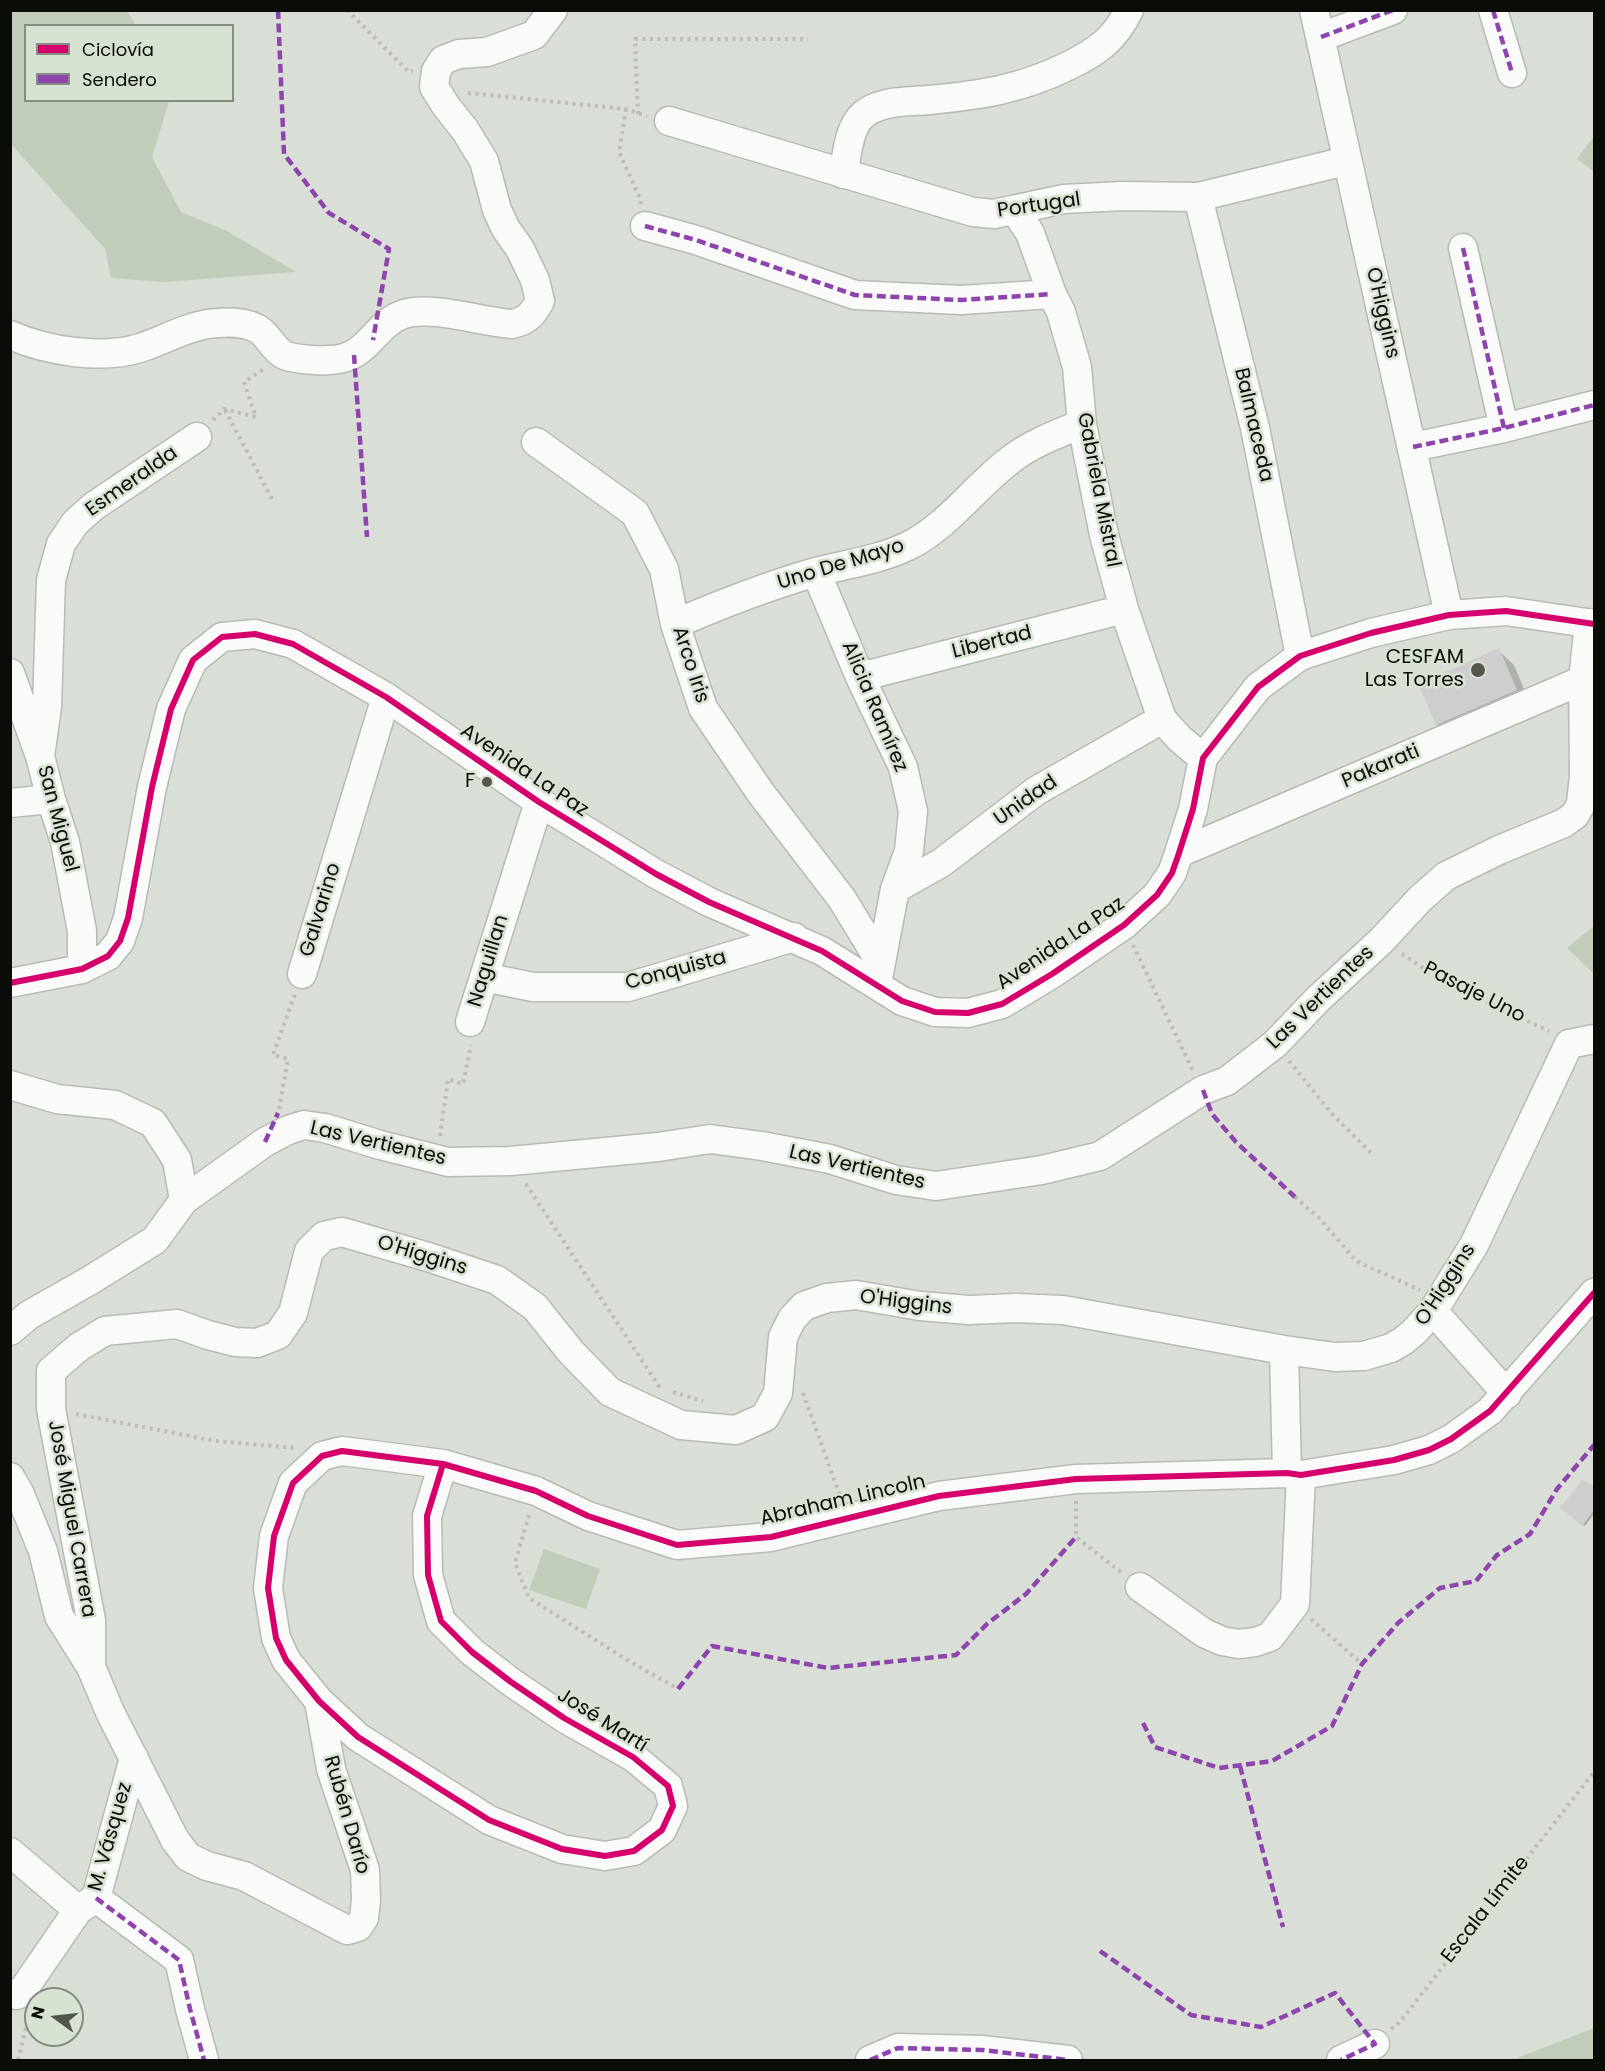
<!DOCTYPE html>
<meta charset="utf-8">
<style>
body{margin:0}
#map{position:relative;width:1605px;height:2071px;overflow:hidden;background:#d9ded6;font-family:Poppins,sans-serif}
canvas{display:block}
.frame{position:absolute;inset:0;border:12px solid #090c07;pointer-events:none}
.legend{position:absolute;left:24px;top:24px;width:210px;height:78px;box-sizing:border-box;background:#d8e2d2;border:2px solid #858c81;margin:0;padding:8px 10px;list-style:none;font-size:18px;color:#090c07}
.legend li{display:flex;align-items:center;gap:12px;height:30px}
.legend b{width:30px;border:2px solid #858c81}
.north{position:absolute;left:24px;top:1987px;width:60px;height:60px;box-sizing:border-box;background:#d8e2d2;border:2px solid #858c81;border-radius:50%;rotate:285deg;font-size:16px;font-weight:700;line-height:24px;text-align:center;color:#090c07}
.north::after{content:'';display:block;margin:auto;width:21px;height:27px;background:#52564f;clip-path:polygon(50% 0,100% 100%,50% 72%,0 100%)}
</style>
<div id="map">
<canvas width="1605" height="2071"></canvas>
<div class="frame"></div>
<ul class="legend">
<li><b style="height:8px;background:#d6006c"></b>Ciclovía</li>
<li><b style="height:8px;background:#8e44ad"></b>Sendero</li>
</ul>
<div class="north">N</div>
</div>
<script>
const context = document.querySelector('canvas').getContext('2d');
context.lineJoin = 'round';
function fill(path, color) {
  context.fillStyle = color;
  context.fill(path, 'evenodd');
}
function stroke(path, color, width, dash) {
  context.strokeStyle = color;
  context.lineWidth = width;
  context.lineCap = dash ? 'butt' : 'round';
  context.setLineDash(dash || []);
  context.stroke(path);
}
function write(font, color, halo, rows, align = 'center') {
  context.font = font + ' Poppins,sans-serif';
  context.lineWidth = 5;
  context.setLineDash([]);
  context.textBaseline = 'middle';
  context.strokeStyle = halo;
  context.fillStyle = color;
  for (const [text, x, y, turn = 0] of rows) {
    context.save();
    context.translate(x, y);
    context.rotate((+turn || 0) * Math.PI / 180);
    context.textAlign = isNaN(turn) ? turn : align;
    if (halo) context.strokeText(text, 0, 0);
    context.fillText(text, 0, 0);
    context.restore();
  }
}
const green = new Path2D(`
 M10 11H127L136 25 26 26V100L169 101 152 157 181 212 227 231 296 272 164 282 111 278 105 249 11 144Z
 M1594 136V171L1577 159Z
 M1594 926V974L1567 948Z
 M544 1549 600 1569 586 1609 529 1590Z
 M1594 2028V2060H1511H1512Z`);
const shadow = new Path2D(`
 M1498 650 1514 665 1531 706 1452 740 1437 724Z
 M1584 1481 1594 1489V1514L1585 1526 1562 1508Z`);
const building = new Path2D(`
 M1499 648 1517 690 1436 725 1418 684Z
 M1583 1479 1594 1487V1510L1582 1526 1560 1508Z`);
const path = new Path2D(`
 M347 10 409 72 413 71
 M468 93 626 109 647 116
 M626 109 619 152 640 198 641 205
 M638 114 635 39H808
 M225 410 273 501
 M213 420 224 409 256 417 244 382 264 369
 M1133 945 1193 1071
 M1402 954 1449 985 1549 1031
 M1289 1061 1333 1115 1373 1155
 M279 1109 288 1059 273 1055 295 994
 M440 1136 448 1079 463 1084 471 1045
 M526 1184 660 1388
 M1295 1197 1320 1219 1356 1261 1420 1290
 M673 1392 703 1401
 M803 1393 840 1496
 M76 1414 216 1441 296 1448
 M1076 1501V1537L1122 1573
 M529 1515 515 1563 529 1598 624 1658 678 1689
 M1311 1619 1362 1664
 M1391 2029 1400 2022 1594 1772
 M18 2060 29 2016`);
const minor = new Path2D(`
 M1314 10 1449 615
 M1493 10 1512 73
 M1321 37 1393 10
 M669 121 973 212 994 214 1064 199 1122 196 1198 197 1346 161
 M843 174C847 157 848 132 860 118 875 100 908 102 929 100 982 95 1022 89 1070 65 1098 51 1115 39 1129 10
 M1198 197 1255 428 1300 656
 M1015 210 1030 233 1052 294 1061 312 1077 367 1082 424 1104 535 1124 609 1162 719 1180 739 1203 758
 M645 226 696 240 855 295 961 300 1052 294
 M1463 248 1504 428
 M10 335C47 351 101 360 140 348 165 340 191 324 218 323 230 322 247 323 258 329 268 335 273 349 284 355 292 359 319 361 329 360 369 360 373 324 404 314 432 305 481 322 512 324 527 321 533 314 540 301L535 280 520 249 506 229 497 210 484 161 465 130 446 106 434 87 436 71 443 60 459 54 487 52 534 35 553 10
 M536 442 635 513 664 569 675 624 703 708 760 792 842 899 881 963
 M1413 447 1504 428 1594 405
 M816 572 860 677 903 767 913 811 909 851 895 889 879 973
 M675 624C721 604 768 586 816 572 847 564 879 560 908 546 946 528 976 486 1009 461 1030 444 1057 434 1082 424
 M10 673 40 756 51 799 65 842 82 931V969
 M860 677 1124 609
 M40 756 47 707 51 580 61 544 75 523 94 506 197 437
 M10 803 51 799
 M1179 853 1583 680
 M895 889 941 863 1036 791 1162 719
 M302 974 386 697
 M484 977 533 987H628L794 937
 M10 983 82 969 108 956 120 941 128 918 152 787 171 709 193 660 222 637 255 634 293 644 386 697 539 802 656 874 709 902 822 951 902 1001 935 1012 968 1013 1002 1004 1052 974 1124 925 1157 895 1172 873 1179 853 1193 809 1203 758 1258 687 1300 656 1371 633 1449 615 1506 611 1594 624
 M470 1022 539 802
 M10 1085 57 1099 115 1105 153 1123 177 1160 184 1200
 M1433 1311 1507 1394
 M10 1331 29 1315 89 1281 155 1240 184 1200 265 1142 288 1130 304 1125 325 1128 380 1145 448 1162 511 1161 658 1147 710 1139 762 1146 830 1159 896 1180 936 1186 1042 1170 1100 1156 1203 1090 1227 1081 1275 1044 1318 999 1381 941 1420 899 1446 876 1499 850 1564 823 1575 815 1581 804 1584 776 1583 680 1589 623
 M1284 1350 1287 1473
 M443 1464 427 1516 428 1575 441 1621 472 1652 511 1682 564 1718 633 1757 668 1786 673 1806 662 1830 634 1851 605 1856 562 1849 489 1820 358 1737 319 1701 286 1660 276 1638 268 1588 274 1536 293 1483 322 1456 342 1451 443 1464 536 1491 588 1516 677 1545 771 1537 939 1496 1076 1479 1287 1473 1301 1475 1394 1460 1429 1450 1451 1439 1490 1411 1594 1293
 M10 1477 19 1492 43 1551 59 1616 91 1667 110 1712 175 1840 188 1857 207 1866 244 1876 347 1930 358 1927 364 1918 366 1900 365 1870 331 1769 319 1701
 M1140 1587 1204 1633 1222 1641 1239 1644 1255 1642 1270 1637 1295 1604 1301 1475
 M91 1667V1620L51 1409V1371L79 1347 105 1331 177 1324 208 1335 235 1342 257 1343 278 1335 293 1313 309 1251 324 1236 342 1232 428 1257 497 1280 535 1307 571 1352 610 1392 681 1425 736 1430 765 1417 778 1393 783 1337 792 1319 804 1306 827 1298 856 1295 920 1306 969 1310 1016 1308 1063 1310 1284 1350 1335 1357 1364 1356 1391 1348 1403 1341 1414 1332 1433 1311 1474 1245 1569 1044 1594 1039
 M10 1852 78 1910
 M96 1898 179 1960 190 2009 204 2060
 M10 1993 17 1995 21 1993 78 1910 96 1898 134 1758
 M870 2060 898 2048 982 2050 1068 2060
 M1341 2060 1375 2044`);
const quiet = new Path2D(`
 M278 10 284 154 329 213 389 249 373 340
 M1493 10 1512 73
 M1321 37 1393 10
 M645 226 696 240 855 295 961 300 1052 294
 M1463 248 1504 428
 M354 355 367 537
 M1413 447 1504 428 1594 405
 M1203 1090 1212 1114 1236 1142 1295 1197
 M265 1142 278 1113
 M678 1689 712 1646 828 1668 956 1655 987 1624 1026 1594 1076 1537
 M1143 1723 1155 1747 1219 1768 1272 1761 1332 1726 1362 1664 1398 1623 1440 1588 1476 1581 1497 1555 1530 1534 1557 1489 1594 1445
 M1240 1766 1283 1927
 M96 1898 179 1960 190 2009 204 2060
 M1100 1951 1191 2015 1261 2027 1335 1993 1375 2044 1341 2060
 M870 2060 898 2048 982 2050 1068 2060`);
const cycleway = new Path2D(`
 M10 983 82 969 108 956 120 941 128 918 152 787 171 709 193 660 222 637 255 634 293 644 386 697 539 802 656 874 709 902 822 951 902 1001 935 1012 968 1013 1002 1004 1052 974 1124 925 1157 895 1172 873 1179 853 1193 809 1203 758 1258 687 1300 656 1371 633 1449 615 1506 611 1594 624
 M443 1464 427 1516 428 1575 441 1621 472 1652 511 1682 564 1718 633 1757 668 1786 673 1806 662 1830 634 1851 605 1856 562 1849 489 1820 358 1737 319 1701 286 1660 276 1638 268 1588 274 1536 293 1483 322 1456 342 1451 443 1464 536 1491 588 1516 677 1545 771 1537 939 1496 1076 1479 1287 1473 1301 1475 1394 1460 1429 1450 1451 1439 1490 1411 1594 1293`);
const markers = [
 [1478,670,8,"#52564f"],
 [487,782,6,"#52564f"]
];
const streetNames = [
 ["Portugal",1039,206,-8],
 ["O'Higgins",1382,313,77],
 ["Balmaceda",1253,425,77],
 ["Esmeralda",132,482,-35],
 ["Gabriela Mistral",1098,490,79],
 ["Uno De Mayo",841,565,-17],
 ["Libertad",992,643,-14],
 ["Arco Iris",690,665,72],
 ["Alicia Ramírez",874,707,67],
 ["Pakarati",1381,767,-23],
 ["Avenida La Paz",524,771,34],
 ["Unidad",1026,801,-35],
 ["San Miguel",57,819,75],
 ["Galvarino",321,910,-73],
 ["Avenida La Paz",1061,944,-34],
 ["Naguillan",489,961,-73],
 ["Conquista",676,971,-15],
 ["Pasaje Uno",1474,993,27],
 ["Las Vertientes",1321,998,-44],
 ["Las Vertientes",378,1144,13],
 ["Las Vertientes",857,1168,13],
 ["O'Higgins",422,1256,17],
 ["O'Higgins",1446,1285,-57],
 ["O'Higgins",906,1303,7],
 ["Abraham Lincoln",843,1501,-13],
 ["José Miguel Carrera",71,1519,80],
 ["José Martí",602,1721,32],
 ["Rubén Darío",346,1815,74],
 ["M. Vásquez",111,1837,-74],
 ["Escala Límite",1486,1910,-52]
];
const poiNames = [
 ["CESFAM",1464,658],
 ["Las Torres",1464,681],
 ["F",475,782]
];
fill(green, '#c2ccbb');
fill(shadow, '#0003');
fill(building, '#cfcdd0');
stroke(minor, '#b7bbb5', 31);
stroke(path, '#bcbdba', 4, [3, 4.5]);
stroke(minor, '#f9faf9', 28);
stroke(quiet, '#8e44ad', 4.5, [9, 4.5]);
stroke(cycleway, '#d6006c', 6);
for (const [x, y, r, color] of markers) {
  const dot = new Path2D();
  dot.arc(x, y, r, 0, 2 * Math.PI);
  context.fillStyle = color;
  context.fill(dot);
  stroke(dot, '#d8e2d2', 2);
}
write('20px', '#090c07', '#d8e2d2', streetNames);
write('20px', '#090c07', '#d8e2d2', poiNames, 'right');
</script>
